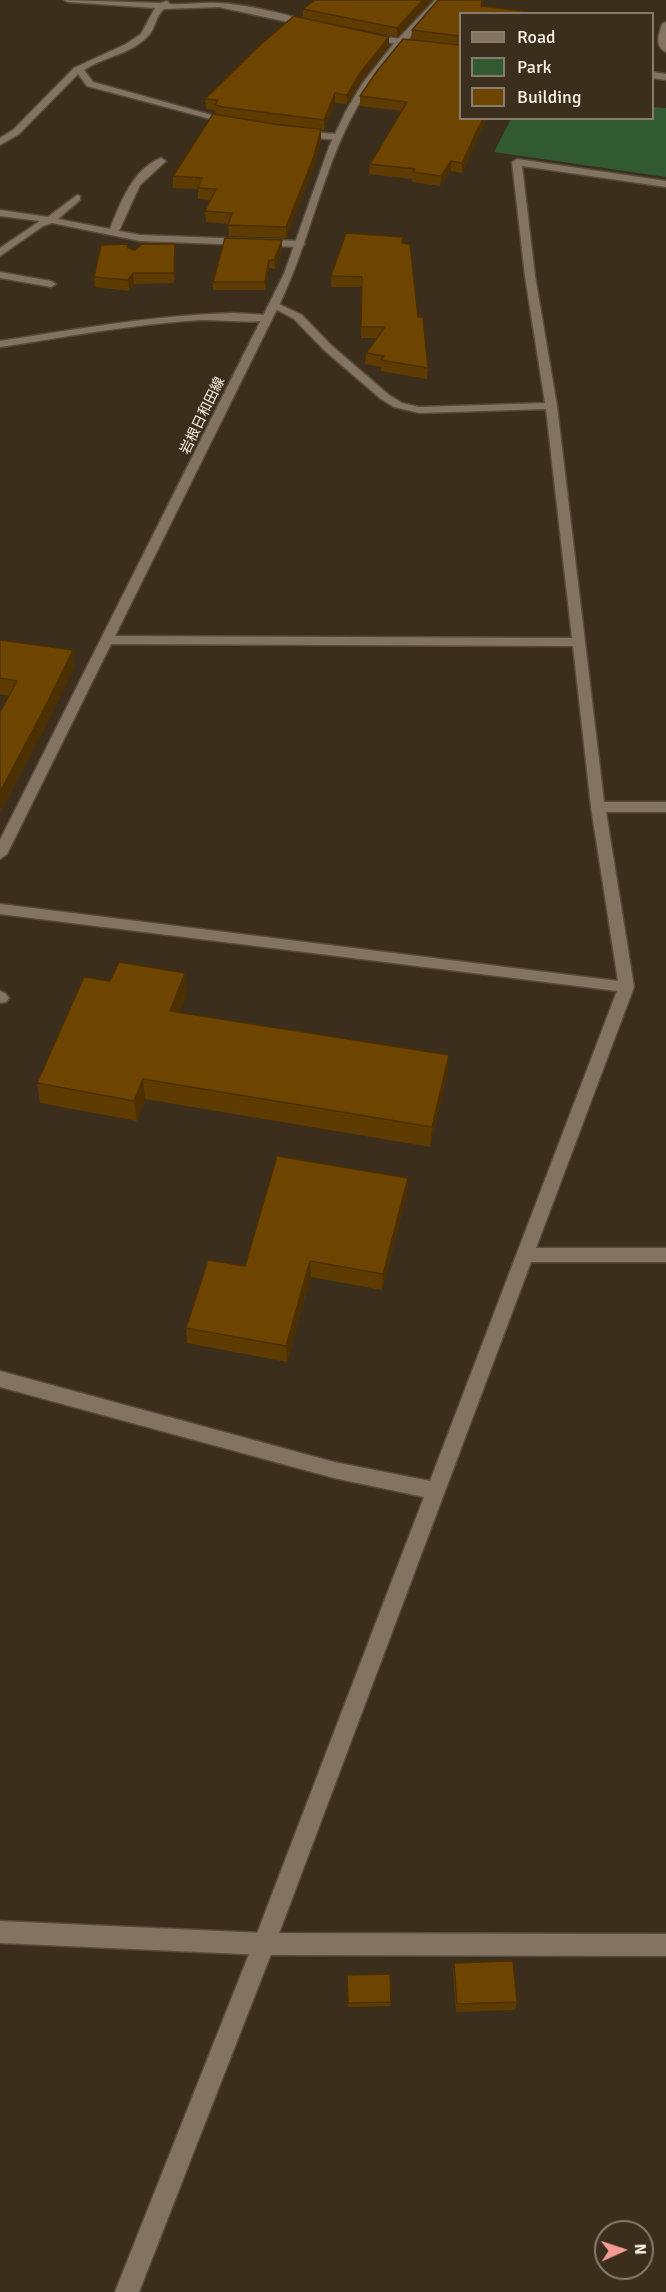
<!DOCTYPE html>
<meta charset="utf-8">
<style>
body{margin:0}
#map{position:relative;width:666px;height:2292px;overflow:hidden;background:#3b2e1d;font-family:Signika,sans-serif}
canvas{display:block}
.legend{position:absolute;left:459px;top:12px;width:195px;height:108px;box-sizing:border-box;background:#3b2e1d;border:2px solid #887c6e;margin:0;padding:8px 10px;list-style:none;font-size:18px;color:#fbf2e8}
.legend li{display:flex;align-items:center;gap:12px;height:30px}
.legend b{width:30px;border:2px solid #887c6e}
.north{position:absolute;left:594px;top:2220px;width:60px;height:60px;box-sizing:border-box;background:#3b2e1d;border:2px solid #887c6e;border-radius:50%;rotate:87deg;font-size:16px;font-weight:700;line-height:24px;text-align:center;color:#fbf2e8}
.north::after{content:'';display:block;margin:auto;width:21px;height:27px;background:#f59c96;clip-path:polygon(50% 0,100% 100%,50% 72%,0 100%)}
</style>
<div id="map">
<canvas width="666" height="2292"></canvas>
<ul class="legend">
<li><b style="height:8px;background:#837361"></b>Road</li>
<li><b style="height:16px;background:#315a31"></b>Park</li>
<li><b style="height:16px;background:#6d4501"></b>Building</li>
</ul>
<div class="north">N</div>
</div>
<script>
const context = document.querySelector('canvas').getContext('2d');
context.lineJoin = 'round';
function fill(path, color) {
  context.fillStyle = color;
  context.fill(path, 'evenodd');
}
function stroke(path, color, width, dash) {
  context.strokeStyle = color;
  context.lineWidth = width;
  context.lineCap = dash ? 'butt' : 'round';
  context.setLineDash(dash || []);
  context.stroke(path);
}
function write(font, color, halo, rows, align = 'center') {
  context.font = font + ' Signika,"Noto Sans JP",sans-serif';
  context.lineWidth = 5;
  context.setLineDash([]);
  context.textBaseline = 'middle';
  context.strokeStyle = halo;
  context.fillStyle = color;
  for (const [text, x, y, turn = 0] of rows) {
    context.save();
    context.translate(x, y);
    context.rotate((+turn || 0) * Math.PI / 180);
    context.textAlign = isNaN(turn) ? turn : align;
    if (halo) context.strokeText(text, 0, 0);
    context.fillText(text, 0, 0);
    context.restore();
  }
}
const green = new Path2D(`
 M653 107 666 108V177L494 152 511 119 652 118Z`);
const minor = new Path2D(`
 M64 0 161 3 167 1 170 4C186 5 202 2 218 3 237 3 301 16 315 25L311 27 219 7 164 9C155 16 156 29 147 37 131 54 103 57 84 70L93 82 233 121V125L87 86 78 74 19 134 0 145V138L13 130 74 68 126 44 141 34 155 8 68 2Z
 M666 22V52C654 46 659 34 662 24Z
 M368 34 460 48V53L365 39 364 37Z
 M652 72 666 74V80L652 78Z
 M299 131 337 134 342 137 337 140 296 136V132Z
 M161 158 166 161 140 185 119 231 140 235 300 241 305 244 300 247 140 241 52 223 43 226 0 256V248L40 221 0 216V210L48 217 77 195 80 196V200L58 219 110 229C120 203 133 169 161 158Z
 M517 159 666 181V187L522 166 535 276 557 406 604 802H666V812H606L634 987 536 1248H666V1262H531L275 1944 139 2292H115L253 1944 424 1497 334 1478 0 1387V1371L334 1462 430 1481 617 991 0 914V904L618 981 591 807 573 646 107 644 101 640 107 636 572 638 546 409 419 413 394 407 381 399 324 350 294 319 270 306 279 304 302 315 332 346 389 395 402 403 419 407 545 403 525 276 512 162Z
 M0 272 51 281 56 284 51 287 0 278Z
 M0 991 5 993 9 998 6 1002 0 1003Z`);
const tertiary = new Path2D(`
 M234 313 267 315 272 318C264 325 214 319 200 320 133 324 66 337 0 347V341C78 329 155 315 234 313Z
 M0 1921 264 1933 666 1934V1956L264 1955 0 1943Z`);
const secondary = new Path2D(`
 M435 0H443C413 36 378 68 356 109 322 170 310 241 280 303 189 487 98 670 7 854L0 859V840L284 274 329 147 346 111 362 84 396 41Z`);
const wall = new Path2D(`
 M315 0H432L397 37 303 18V9Z
 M438 0H483L482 6 460 14V118H487L462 173 451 171 440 186 412 182V179L369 174 370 164 402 111 360 106V96L436 43 411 39 412 30Z
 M389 46 360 83 347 104 335 103 324 130H321V140L314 167 286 238 229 236 228 224 206 222 205 211 211 200 198 199V189L173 188V176L216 114 215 110 206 109 205 99ZM252 121 304 127 280 125Z
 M282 240V249L275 269 269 268 265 290H213V282Z
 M403 243 428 368 427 379 381 371V367L365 364 366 353 377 338H361L362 287H331V276Z
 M175 244V254L174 283 134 284 129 291 95 287 94 277 128 248 135 250Z
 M0 640 75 666 47 723 0 813V712L9 696 0 694Z
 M185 973 187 994 179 1013 447 1076 430 1147 145 1099 137 1121 40 1103 37 1083 110 981Z
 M408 1178 407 1194 382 1290 311 1277 287 1362 187 1343 186 1328 245 1266Z
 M454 1963 517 2002 515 2010 456 2012 453 1971Z
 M347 1975 391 2002 390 2006 348 2007Z`);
const shadedWall = new Path2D(`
 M423 0H432L397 37V28Z
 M389 37V46L360 83 347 104V95L360 73Z
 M335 93V103L324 130V120Z
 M483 118H487L462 173V163Z
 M321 129V140L314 167 286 238V227Z
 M451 161V171L440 186 441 176Z
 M282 240V249L275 269 274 260Z
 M269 260V268L265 290V282Z
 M133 273 134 284 129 291 128 280Z
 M73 650 75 666 47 723 0 813V792Z
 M185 973 187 994 172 1031 170 1011Z
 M449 1055 447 1076 430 1147 432 1127Z
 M143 1079 145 1099 137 1121 134 1101Z
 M408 1178 407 1194 382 1290 383 1274Z
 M310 1261 311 1277 287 1362 286 1346Z`);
const building = new Path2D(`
 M315 0H423L397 28 303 9Z
 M438 0H482L481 6 530 12V14H460V36L412 30Z
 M294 16 389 37 360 73 347 95 335 93 324 120 223 107 215 105 218 100 205 99 260 45Z
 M403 39 460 45V118H483L462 163 451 161 441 176 413 172 415 169 370 164 407 102 360 96 377 71Z
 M213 114 280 125 321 129 314 156 286 227 228 225 232 213 205 211 216 189 198 188 202 178 173 176Z
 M346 233 403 237 402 243 410 244 418 317H423L428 368 381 360 384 356 366 353 385 327H361L362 277 331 276Z
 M225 238 282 240 274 260H269L265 282H213Z
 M127 244 128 248 135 250 142 244H175L174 273H133L128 280 94 277 101 245Z
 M0 640 73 650 45 707 0 792V712L17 681 0 678Z
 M119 962 185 973 170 1011 449 1055 432 1127 143 1079 134 1101 37 1083 84 977 110 981Z
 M277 1156 408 1178 383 1274 310 1261 286 1346 186 1328 208 1260 245 1266Z
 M513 1961 517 2002 457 2004 454 1963Z
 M390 1974 391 2002 348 2003 347 1975Z`);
const farStreetnames = [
 ["岩根日和田線",203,416,-64]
];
fill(green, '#315a31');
stroke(minor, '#564b3c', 3);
stroke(tertiary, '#564b3c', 3);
stroke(secondary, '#564b3c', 3);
fill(minor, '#837361');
fill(tertiary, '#837361');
fill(secondary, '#837361');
fill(wall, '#5e3b01');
fill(shadedWall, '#4c3001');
fill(building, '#6d4501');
stroke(building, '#4c3001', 1.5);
write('14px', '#fbf2e8', '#3b2e1d', farStreetnames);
</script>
